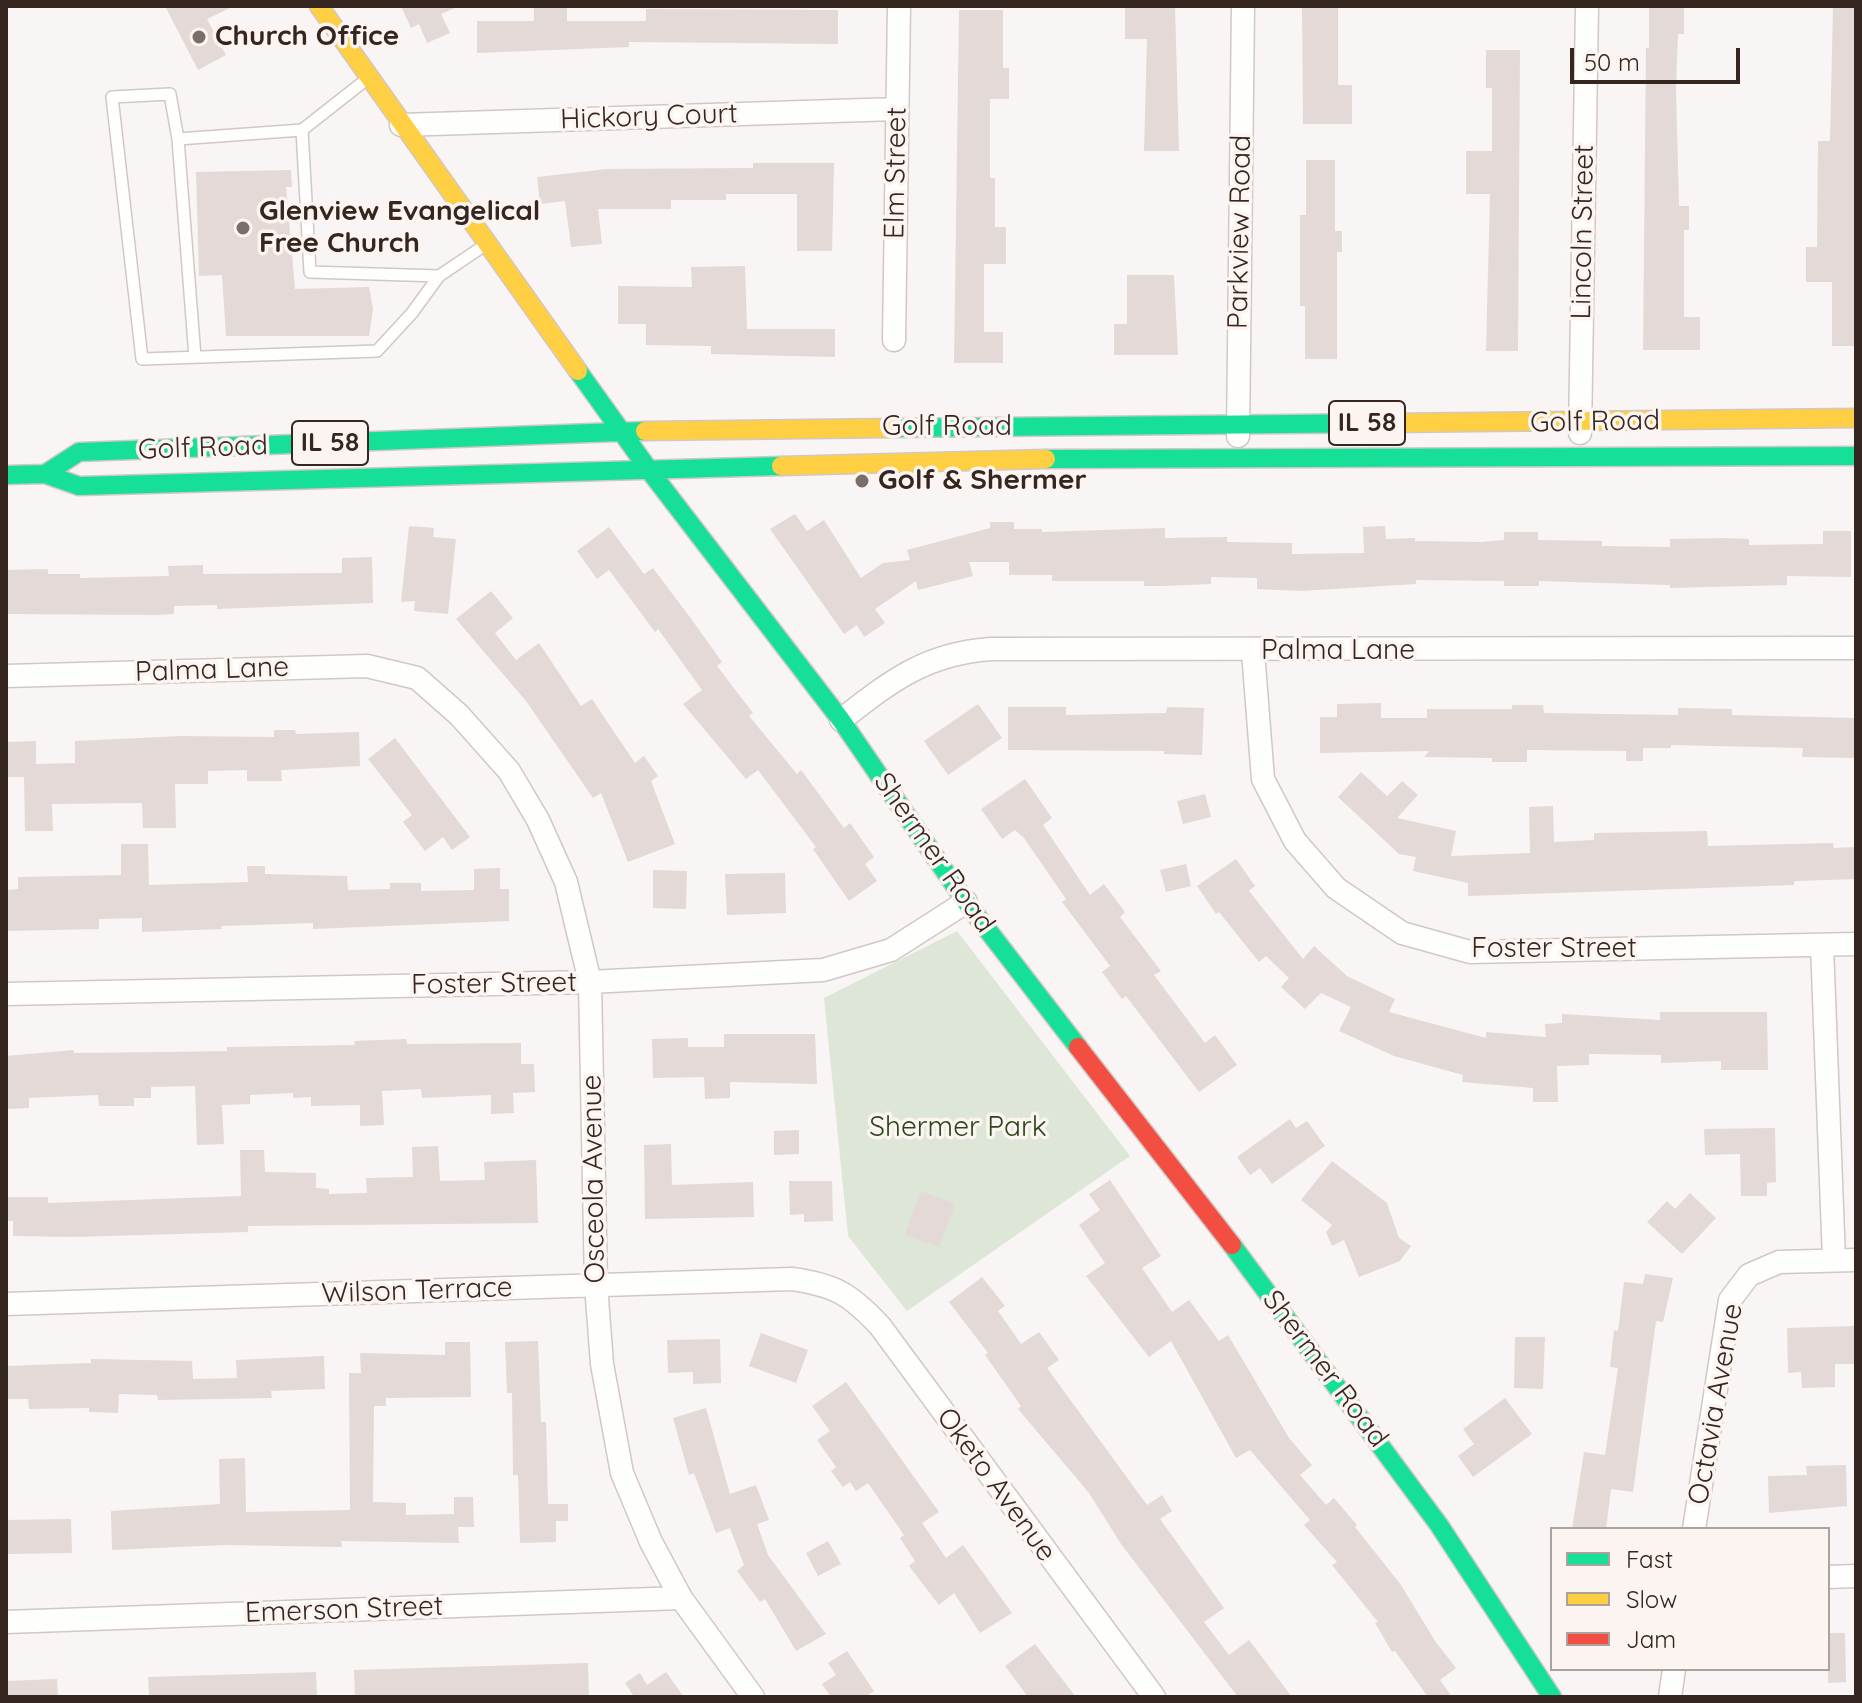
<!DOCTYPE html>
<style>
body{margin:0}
#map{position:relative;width:1862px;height:1703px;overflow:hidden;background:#f9f5f4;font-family:Quicksand,sans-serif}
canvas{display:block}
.frame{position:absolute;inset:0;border:8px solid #352620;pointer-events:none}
.legend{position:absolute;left:1550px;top:1527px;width:280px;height:144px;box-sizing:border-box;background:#fcf4f1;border:2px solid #aca29d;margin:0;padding:10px 14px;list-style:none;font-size:24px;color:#352620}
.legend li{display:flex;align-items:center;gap:16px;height:40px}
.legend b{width:40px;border:2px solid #aca29d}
.scale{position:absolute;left:1570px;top:48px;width:170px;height:36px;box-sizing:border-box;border:4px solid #352620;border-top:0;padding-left:10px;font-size:24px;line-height:28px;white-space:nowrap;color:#352620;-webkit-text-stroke:6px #fcf4f1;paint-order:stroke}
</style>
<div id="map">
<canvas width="1862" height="1703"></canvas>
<div class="frame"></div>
<ul class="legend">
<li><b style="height:10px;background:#16e098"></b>Fast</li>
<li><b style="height:10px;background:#ffcf43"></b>Slow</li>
<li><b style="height:10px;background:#f24e42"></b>Jam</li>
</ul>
<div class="scale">50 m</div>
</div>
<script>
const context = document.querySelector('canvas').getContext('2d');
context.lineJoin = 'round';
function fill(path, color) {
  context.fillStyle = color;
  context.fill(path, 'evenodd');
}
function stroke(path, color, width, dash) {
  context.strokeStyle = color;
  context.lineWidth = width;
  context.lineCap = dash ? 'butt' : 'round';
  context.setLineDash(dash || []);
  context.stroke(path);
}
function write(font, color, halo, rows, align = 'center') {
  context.font = font + ' Quicksand,sans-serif';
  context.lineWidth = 7;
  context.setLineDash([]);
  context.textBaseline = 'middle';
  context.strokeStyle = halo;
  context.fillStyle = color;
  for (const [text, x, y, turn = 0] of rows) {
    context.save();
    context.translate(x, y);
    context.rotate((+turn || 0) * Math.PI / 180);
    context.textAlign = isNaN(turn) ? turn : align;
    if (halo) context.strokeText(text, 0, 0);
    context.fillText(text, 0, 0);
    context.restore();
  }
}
const green = new Path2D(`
 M957 931 1130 1156 907 1311 848 1236 824 998Z`);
const building = new Path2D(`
 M165 6H234L207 19 226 55 198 70Z
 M401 6H459L441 14 450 33 427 43 419 24 411 28Z
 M534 6H567V21H646V9L838 10V44L629 42V47L477 53V21H534Z
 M1125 6H1175L1179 151H1144L1147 39H1125Z
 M1302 6H1338V85H1352V124H1303Z
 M1649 6H1684V34H1678L1676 88 1679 206H1689V230H1684V317H1700V350H1643L1646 48H1649Z
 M1833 6H1856V346H1832V282H1806V247H1817L1818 141H1830Z
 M959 10H1003V68H1009V99H990V178H995V227H1006V264H984V332H1003V363H954Z
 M1486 50H1520L1518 351H1486L1490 194H1466V151H1492V88H1486Z
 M1306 160H1335V231H1342V252H1337V359H1305V306H1300V215H1306Z
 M753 163H834L832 251H797V194H726V200H671V209H598L602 244 571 247 565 201 540 204 537 177 607 169 753 168Z
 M291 170 292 187H286L295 289 369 287 373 309 369 336H226L222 275 199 276 196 172Z
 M745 266 747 329H835V357L711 354V346L646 345V324H618V286L692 287 691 267Z
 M1127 275H1174L1178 355H1114V324H1127Z
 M795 514 807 531 824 520 861 578 883 563 910 560 907 550 990 528V522H1014V529H1042V532L1165 528V538L1227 537V542L1292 543V554L1364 553 1363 527 1385 526 1386 539 1415 538V541L1481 542 1504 540V532H1538V540L1602 541V546L1670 547V539L1726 538 1749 539V545L1823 544V531H1851V577L1787 576V585L1670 588V585L1539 581V586H1504V581L1416 580V584L1301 591 1257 589V578L1211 577V584L1165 586H1144V581H1052V575H1009V562H969L973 576 918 590 916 581 875 609 885 623 864 637 857 625 844 634 770 529Z
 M409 526 434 528 433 537 456 539 448 614 414 611 415 601 401 602Z
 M609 527 644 574 653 568 692 620 722 662 717 666 753 713 749 716 797 774 801 770 844 828 850 823 874 857 865 864 877 881 849 901 813 849 816 847 758 770 746 779 683 704 702 690 658 629 655 632 609 570 597 579 577 551Z
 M372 557 373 603 217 609V605L174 606V614L156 615 6 614V570L48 569V574H80V578L169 576 168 566 203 565V574L342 573V558Z
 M491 591 513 618 495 633 516 660 539 643 581 706 592 699 635 763 644 756 658 776 651 781 675 844 628 862 601 793 593 798 526 701 456 619Z
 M1381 703V718H1427V709H1512V705H1543L1544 713 1678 715V708L1732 709V715L1856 718 1855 758 1802 757 1803 748 1671 745V748H1643V761H1626V751L1527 750V762H1492V758L1424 757 1429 751 1320 753V717H1337V704Z
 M978 704 1002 738 948 775 924 741Z
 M1008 707H1066V715L1166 713 1167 707 1204 708 1202 755 1164 754V751L1008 750Z
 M274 730H295L296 734 359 732 360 766 281 770 282 781H247V770L208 771V784H175L176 828H143L142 803 52 804 53 831H25L24 777H6V742L36 741V764L75 763V741L180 736 274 737Z
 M395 738 470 837 452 850 443 837 425 851 403 822 412 815 368 759Z
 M1361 772 1387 796 1402 781 1418 795 1397 818 1456 831 1451 856 1530 853 1529 807 1553 806 1554 842 1594 840V833L1707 831 1708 846 1833 843 1834 848 1856 847V879L1794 881V885L1468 896V883L1413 871 1416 857 1399 854 1338 797Z
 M1025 779 1052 818 1043 825 1090 895 1104 884 1125 912 1120 917 1161 971 1154 975 1205 1043 1215 1035 1237 1065 1199 1092 1126 996 1122 999 1102 972 1110 966 1062 902 1066 899 1024 838 1015 830 1002 839 981 809Z
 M1205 794 1211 817 1183 824 1177 801Z
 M121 844H148L149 885 248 882 247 866H265V874L347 876 348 890 390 889V883H421V891L474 890V869L500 868V889H509V921L313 929V923L221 926 222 929 142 932V918L99 919V929L6 931V890L18 889V877L121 875Z
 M1236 859 1255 886 1249 891 1303 959 1314 946 1347 976 1395 999 1389 1012 1486 1038V1032L1546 1037 1545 1024 1562 1023V1014L1660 1020V1012H1767L1768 1070H1721V1061L1661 1063V1055L1589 1054V1065L1557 1066 1558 1102H1533V1088L1462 1082 1463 1075 1394 1056 1339 1031 1351 1007 1321 993 1305 1009 1281 987 1289 978 1266 956 1259 962 1219 912 1216 914 1197 886Z
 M1186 864 1191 886 1166 892 1160 870Z
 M653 870 687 871 686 909 653 908Z
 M785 873 786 913 727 915 725 874Z
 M724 1034H815L817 1084 730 1082V1098L705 1099 704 1077 653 1078 652 1039 688 1038V1047H724Z
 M406 1039 407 1044 521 1043V1064H534L535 1092 513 1093 514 1113 491 1114V1095L422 1098 421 1089 382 1091 384 1125 360 1126V1105L311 1106V1097L293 1098V1093L250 1095V1104L222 1105 224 1144 197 1145 195 1086 151 1087V1098H134V1106H99L98 1095 29 1098V1108L6 1109V1056L74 1050V1053L168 1052 227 1051V1047L355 1045 354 1041Z
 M1290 1119 1296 1128 1307 1121 1325 1146 1272 1184 1260 1168 1250 1175 1237 1157Z
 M1775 1128 1776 1182 1767 1183V1196H1741L1740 1154 1705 1155 1704 1129Z
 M799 1130V1154L774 1155V1131Z
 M671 1144 672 1185 753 1182 754 1217 645 1219 644 1145Z
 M438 1146 440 1181 485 1180 484 1162 536 1160 538 1223 248 1226V1232L72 1237 13 1236V1221H6V1197H48V1203L241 1196 240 1150H264L265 1172 316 1173V1188L329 1189V1194L367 1193 366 1178 413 1177 412 1147Z
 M1332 1161 1387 1203 1399 1238 1411 1246 1400 1261 1359 1277 1344 1240 1332 1246 1326 1232 1332 1225 1301 1200Z
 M1110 1180 1161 1256 1142 1268 1172 1312 1189 1300 1219 1341 1228 1335 1289 1438 1312 1465 1300 1475 1326 1505 1334 1498 1357 1525 1355 1527 1401 1585 1435 1641 1456 1668 1440 1680 1452 1697H1428L1395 1651 1392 1652 1375 1623 1378 1622 1332 1565 1337 1562 1304 1525 1310 1520 1250 1450 1236 1458 1171 1341 1149 1357 1086 1276 1105 1263 1079 1225 1100 1210 1089 1194Z
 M789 1181H832L833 1221 804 1222V1214L790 1215Z
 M921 1191 955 1204 939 1247 905 1235Z
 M1690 1193 1716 1218 1682 1254 1647 1222 1667 1201 1675 1209Z
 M1645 1274 1673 1278 1663 1322 1656 1321 1633 1492 1611 1489 1606 1529H1572L1584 1452 1605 1455 1618 1368 1610 1367 1614 1330 1618 1331 1624 1282 1643 1284Z
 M982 1277 1005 1306 998 1311 1021 1344 1039 1332 1059 1360 1047 1368 1147 1505 1162 1495 1172 1511 1160 1519 1224 1608 1204 1622 1229 1655 1249 1640 1292 1697H1238L1121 1544 1089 1493 1018 1409 1021 1406 985 1355 988 1353 949 1302Z
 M1856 1326V1364H1835V1387L1802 1388 1801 1372 1788 1373 1787 1328Z
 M761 1333 808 1350 796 1383 749 1366Z
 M1515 1337H1545L1543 1389 1514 1388Z
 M720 1339 721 1383 693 1384V1372L668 1373 667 1340Z
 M538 1341 541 1422H546L548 1504H568V1521H556V1542L520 1543 518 1475H513L512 1393H507L505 1342Z
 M445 1342H470L471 1397 386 1398V1406H374L373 1502 406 1503V1515L454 1514V1497H473L474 1527H458L459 1543 341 1541 342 1547 224 1545 112 1550 111 1511 220 1504 219 1459 245 1458 246 1512 350 1510 349 1373H361L360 1353 445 1355Z
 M324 1356 325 1389 271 1391 272 1398 158 1400 157 1395 119 1394 118 1413 89 1412V1408L29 1409 28 1399H6V1366L91 1363V1359L192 1361 193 1379 237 1378 236 1360Z
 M846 1382 939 1512 922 1523 946 1558 963 1545 1012 1613 980 1633 954 1593 939 1605 909 1566 915 1561 900 1538 904 1535 868 1483 856 1491 850 1482 843 1487 831 1471 836 1467 817 1440 830 1431 812 1406Z
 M1505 1398 1532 1434 1473 1477 1458 1456 1474 1444 1463 1429Z
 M706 1408 730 1494 756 1485 769 1520 757 1524 768 1555 826 1634 796 1651 765 1599 760 1602 737 1571 744 1565 730 1528 716 1533 694 1473 689 1475 673 1418Z
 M1846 1465 1847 1506 1769 1513 1768 1476 1807 1475 1806 1466Z
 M71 1519 72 1553 6 1554V1520Z
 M828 1541 841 1564 818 1576 806 1553Z
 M1828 1633H1845L1846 1682 1828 1683Z
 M1035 1644 1076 1697H1028L1005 1666Z
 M847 1651 874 1691 865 1697H831L822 1684 836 1675 828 1663Z
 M588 1663 589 1697H355L354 1670Z
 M316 1672 317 1697H149L148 1677Z
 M666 1672 684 1697H629L633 1695 625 1683 640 1673 647 1685Z
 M57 1679 58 1697H6V1681Z`);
const lane = new Path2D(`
 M302 130 310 272 439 276
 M178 139 302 130 367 79
 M195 357 178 139 170 94 112 97 142 359 377 351 412 313 439 276 485 245`);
const street = new Path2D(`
 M401 125 896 109
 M894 340 899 6
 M1580 433 1587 6
 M1238 436 1243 6
 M1253 652 1263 779 1295 841 1336 888 1402 933 1470 952 1856 944
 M6 676 367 666 417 678 459 715 509 771 538 820 566 882 590 982 596 1285 602 1364 622 1473 651 1542 681 1598 753 1697
 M841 720C891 681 925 654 990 649L1856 648
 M1822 945 1834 1260
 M6 994 590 982 823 970 891 950 966 902
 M6 1304 792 1279C835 1285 850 1294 880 1326L1154 1697
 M1694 1529 1730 1300 1749 1275 1779 1262 1856 1260
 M1828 1577 1856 1576
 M6 1622 681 1598
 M1670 1697 1674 1669`);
const fast = new Path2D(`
 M578 371 649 470 841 720 966 902 1078 1047
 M893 428 1386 423
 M1046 459 1856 456
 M45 474 79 452 645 431
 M6 475 45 474 79 486 781 466
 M1232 1245 1439 1525 1552 1697`);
const slow = new Path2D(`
 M319 6 578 371
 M1386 423 1856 418
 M645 431 893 428
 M781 466 1046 459`);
const jam = new Path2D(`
 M1078 1047 1232 1245`);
const markers = [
 [199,37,8,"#7a6e6a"],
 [243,228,8,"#7a6e6a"],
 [862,481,8,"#7a6e6a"]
];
const shields = [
 [1367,423,76],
 [330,443,76]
];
const shieldNames = [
 ["IL 58",1367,423],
 ["IL 58",330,443]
];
const poiNames = [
 ["Church Office",215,37],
 ["Glenview Evangelical",259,212],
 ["Free Church",259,244],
 ["Golf & Shermer",878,481]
];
const streetNames = [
 ["Hickory Court",649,117,-2],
 ["Elm Street",896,173,-89],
 ["Parkview Road",1240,232,-89],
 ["Lincoln Street",1583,232,-89],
 ["Golf Road",1595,422,-1],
 ["Golf Road",947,427],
 ["Golf Road",203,448,-2],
 ["Palma Lane",1338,651],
 ["Palma Lane",212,670,-2],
 ["Shermer Road",934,853,55],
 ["Foster Street",1554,949],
 ["Foster Street",494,984,-1],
 ["Osceola Avenue",594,1179,-91],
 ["Wilson Terrace",417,1291,-2],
 ["Shermer Road",1325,1369,53],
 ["Octavia Avenue",1716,1404,-80],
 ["Oketo Avenue",996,1485,54],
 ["Emerson Street",344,1610,-2]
];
const parkNames = [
 ["Shermer Park",958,1128]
];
fill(green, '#dee6d7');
fill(building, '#e3d9d7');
stroke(lane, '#d1c8c5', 14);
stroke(street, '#d1c8c5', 25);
stroke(fast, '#d1c8c5', 21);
stroke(slow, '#d1c8c5', 21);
stroke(jam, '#d1c8c5', 21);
stroke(lane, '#fefefd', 11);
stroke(street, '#fefefd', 22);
stroke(fast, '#16e098', 18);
stroke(slow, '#ffcf43', 18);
stroke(jam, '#f24e42', 18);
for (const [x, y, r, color] of markers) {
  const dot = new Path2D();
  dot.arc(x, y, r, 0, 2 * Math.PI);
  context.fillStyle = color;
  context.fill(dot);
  stroke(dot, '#fcf4f1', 3);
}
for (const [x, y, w] of shields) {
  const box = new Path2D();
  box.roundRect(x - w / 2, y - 22, w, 44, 6);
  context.fillStyle = '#fcf4f1';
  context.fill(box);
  stroke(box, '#352620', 2);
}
write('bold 26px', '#352620', null, shieldNames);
write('bold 28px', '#352620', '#fcf4f1', poiNames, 'left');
write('28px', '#352620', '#fcf4f1', streetNames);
write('28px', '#294519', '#fcf4f1', parkNames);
</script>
